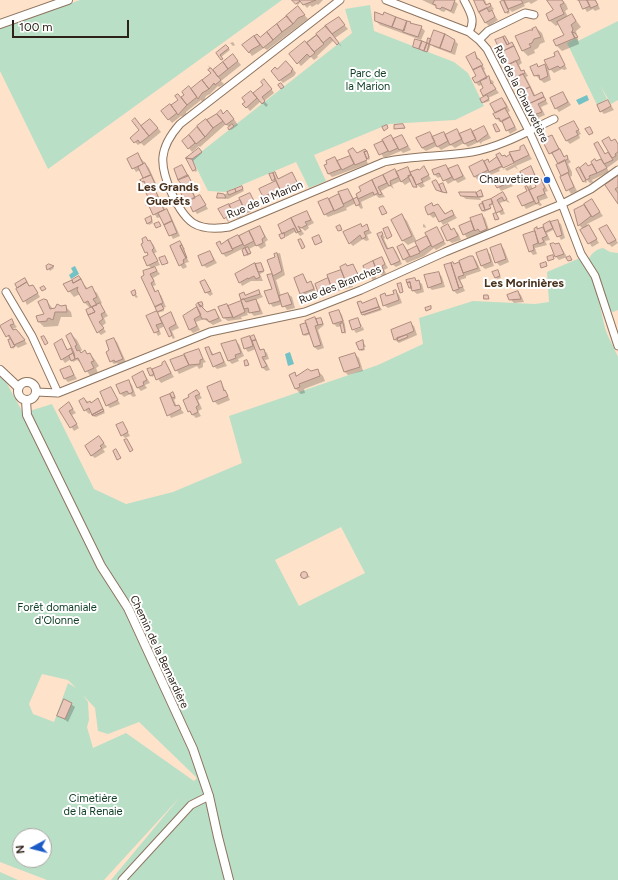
<!DOCTYPE html>
<meta charset="utf-8">
<style>
body{margin:0}
#map{position:relative;width:618px;height:880px;overflow:hidden;background:#ffe2ca;font-family:Figtree,sans-serif}
canvas{display:block}
.north{position:absolute;left:12px;top:828px;width:40px;height:40px;box-sizing:border-box;background:#fff;border:1px solid #aba7a3;border-radius:50%;rotate:263deg;font-size:11px;font-weight:700;line-height:16px;text-align:center;color:#2d2219}
.north::after{content:'';display:block;margin:auto;width:14px;height:18px;background:#1b5bc6;clip-path:polygon(50% 0,100% 100%,50% 72%,0 100%)}
.scale{position:absolute;left:12px;top:20px;width:117px;height:18px;box-sizing:border-box;border:2px solid #2d2219;border-top:0;padding-left:5px;font-size:12px;line-height:14px;white-space:nowrap;color:#2d2219;-webkit-text-stroke:3px #fff;paint-order:stroke}
</style>
<div id="map">
<canvas width="618" height="880"></canvas>
<div class="north">N</div>
<div class="scale">100 m</div>
</div>
<script>
const context = document.querySelector('canvas').getContext('2d');
context.lineJoin = 'round';
function fill(path, color) {
  context.fillStyle = color;
  context.fill(path, 'evenodd');
}
function stroke(path, color, width, dash) {
  context.strokeStyle = color;
  context.lineWidth = width;
  context.lineCap = dash ? 'butt' : 'round';
  context.setLineDash(dash || []);
  context.stroke(path);
}
function write(font, color, halo, rows, align = 'center') {
  context.font = font + ' Figtree,sans-serif';
  context.lineWidth = 4;
  context.setLineDash([]);
  context.textBaseline = 'middle';
  context.strokeStyle = halo;
  context.fillStyle = color;
  for (const [text, x, y, turn = 0] of rows) {
    context.save();
    context.translate(x, y);
    context.rotate((+turn || 0) * Math.PI / 180);
    context.textAlign = isNaN(turn) ? turn : align;
    if (halo) context.strokeText(text, 0, 0);
    context.fillText(text, 0, 0);
    context.restore();
  }
}
const green = new Path2D(`
 M80 0H282L48 169 0 71V29Z
 M370 5 374 31 454 62 468 73 484 106 455 120 389 124 314 155 326 181 309 188 296 162 225 192 208 191 192 159 352 33 345 9Z
 M618 21V100L611 104 600 85 607 99 597 105 567 43 576 38 578 41Z
 M603 248 610 252 618 253V310L613 312 609 310 590 264 589 258C593 252 597 249 603 248Z
 M580 258C596 278 599 303 605 328 608 338 614 347 618 357V880H111L180 797 104 880H47L0 862V377L5 380 23 413 52 404 94 489 126 504 173 492 242 463 229 416 378 365 423 344 419 318 473 301 535 304 549 302 547 272ZM341 527 365 573 299 606 275 560ZM42 674 68 680 76 688 68 683 54 722 33 714 29 704ZM83 695 95 708 98 731 108 734 139 722 197 778 194 781 126 733 93 748 87 727 89 720 88 702ZM20 836H44V860H20Z
 M0 872 18 880H0Z`);
const water = new Path2D(`
 M587 95 589 100 579 105 576 100Z
 M75 266 79 274 71 279 69 275 73 272 71 268Z
 M290 352 294 364 288 366 285 354Z`);
const shadow = new Path2D(`
 M293 0H298L300 2 302 0H323L318 5 317 4 312 7 310 5 307 8 301 1 298 5Z
 M422 0H453L458 4 454 14 446 10 444 12 441 11 437 7Z
 M475 0H485L487 5 490 4 494 9 491 11 498 20 489 26 485 22Z
 M505 0H538L531 4 529 2 524 4 525 6 512 12 507 7 510 13 507 14Z
 M548 0H562L566 4 568 9 565 11 568 17 572 15 581 27 576 31 579 44 562 51 557 46 554 41 566 35 559 24 556 26 550 21 547 14 555 11Z
 M576 0H596L600 9 595 11 593 9 587 12 581 2Z
 M301 11 308 19 267 50 264 48 252 56 244 45 257 35 260 38Z
 M338 18 348 29 335 38 342 47 334 40 317 56 318 57 314 60 311 57 301 66 290 54Z
 M376 21 421 27 425 31 421 40 380 25Z
 M536 28 542 33 545 42 540 44 538 48 534 50 535 53 528 56 523 51 517 37 534 32Z
 M505 37 510 44 512 43 515 47 522 63 519 65 522 72 524 71 527 74 528 76 526 77 536 97 542 94 548 104 541 107 545 115 538 118 541 124 540 125 532 116 526 105 525 97 521 88 513 79 511 72 496 41Z
 M454 40 458 44 455 55 434 47 431 44 428 52 414 46Z
 M233 42 235 45 233 46 230 43Z
 M227 46 230 50 221 57 217 53Z
 M558 52 567 69 564 70 562 69 554 73 550 69Z
 M475 53 485 69 484 70 488 78 493 81 494 83 492 84 499 93 488 98 490 101 484 103 483 102 486 97 484 95 485 88 483 84 479 86 476 83 477 77Z
 M233 55 241 65 221 81 224 84 219 87 218 86 210 94 206 96 204 100 202 102 201 100 186 112V114L183 117 181 116 172 123 162 111 179 100 212 74 208 65 213 71Z
 M290 65 296 73 294 76 283 83 280 80Z
 M536 65 539 68 545 65 548 68 551 80 544 83 535 75Z
 M268 84 274 93 264 101 268 105 266 107 261 101 250 111 244 104Z
 M563 93 571 105 559 112 556 108Z
 M502 99 506 103 510 111 508 112 517 130 510 134 502 121 500 122 497 119 492 104Z
 M608 101 614 110 604 114 601 111Z
 M221 112 224 115H231L238 125 231 130 226 124 200 147 199 146 192 152 183 141 197 131 198 127 204 121Z
 M574 122 581 134 579 135 580 138 570 144 566 140Z
 M154 123 161 132 144 146 141 143 138 145 135 142 142 127Z
 M403 125 405 129 395 128Z
 M484 127 491 138 482 142 481 144 479 142 468 147 464 143 455 148 451 145 441 150 437 146 426 151 422 148 430 133 434 138 444 133 446 136 457 131 461 135 470 130 473 132Z
 M391 136 395 140 402 136 411 150 403 153 401 151 384 158 375 145Z
 M552 136 565 158 567 157 571 162 568 164 572 172V176L570 177 577 191 571 194 561 178 562 177 561 171 555 156 550 153Z
 M615 141 618 144V160L607 168 609 172 592 180 593 182 590 183 585 178 587 182 585 183 580 169 585 164 588 167 593 164 592 162 603 159 598 143 606 155 610 152 612 142Z
 M524 146 532 159 516 166 518 170 515 167 507 171 505 169 478 180 475 177 483 161 490 162 499 158H506L520 151ZM514 162V164L500 171 499 169Z
 M199 149 202 153 193 161 197 171 195 172 188 158Z
 M365 150 369 155 370 159 368 160 366 154H364L368 164 332 177 328 173 335 158 339 162Z
 M138 155 149 168 159 190 156 191 166 211 170 214 180 236 173 239 161 217 157 218 149 205 146 206 145 205 148 202 150 204 152 203 149 190 147 185 142 182 144 179 140 170 136 172 128 159Z
 M182 166 196 189 193 191 196 198 200 196 208 209 197 214 181 191 185 186Z
 M446 166 450 170 458 166 466 179 458 183 455 180 448 184 442 176 438 178 435 175Z
 M424 167 431 179 423 183 425 186 421 188 415 183 417 188H416L411 181 405 185 401 181 392 185 394 189 390 186 381 191 385 197 379 198 376 195 361 202 363 208 361 209 356 203 346 208 347 210 328 217 325 214 329 200 348 190 354 199 363 192 360 187 394 170 397 173 407 168 411 172 419 171Z
 M531 167 539 181 541 180 544 184 548 191 545 192 548 198 539 201 542 205 540 206 537 204 526 209 518 196 528 192 526 187 530 186 527 182ZM535 183 537 187 533 189 531 185Z
 M275 173 279 179 292 173 299 186 268 200 260 189 275 183 271 175Z
 M618 177V202L607 186Z
 M507 178 513 186 501 191 496 183Z
 M242 187 244 191 228 199 218 197Z
 M482 193 484 197 480 198 481 200 466 199 462 196Z
 M503 194 510 203 505 201 500 203 505 214 501 215 494 204 490 206 491 209 484 212 483 211 480 206Z
 M250 195 258 207 250 210 251 212 241 215 242 218 239 219 234 217 228 222 220 209 242 201Z
 M592 201 603 216 587 224 599 243 592 247 581 230 583 229 579 225 575 210Z
 M432 204 435 207 438 205 446 214 452 211 457 218 443 225 437 216 433 218 429 214 426 207Z
 M307 212 314 223 308 226 309 228 305 231 299 226 304 234 300 236 296 231 286 237 283 233Z
 M402 215 407 221 417 242 428 237 436 229 446 244 436 250 434 248 424 256 407 263 404 259 403 245 408 251 418 246 416 241 408 245 402 240Z
 M481 215 485 218 490 233 484 235 482 233 467 238 460 227 472 222Z
 M151 217 153 223 149 225 148 223Z
 M557 221 561 224 565 238 561 240 555 229 547 233 550 240 545 241 547 245 535 248 537 254 533 255 530 251 538 230Z
 M423 224 425 225 426 228 423 227Z
 M448 225 452 231 454 230 458 233 461 240 452 243 448 240Z
 M366 226 372 233 367 235 369 240 366 241 363 239 353 246 350 243 362 227Z
 M607 226 618 243 612 247 609 244Z
 M260 227 268 240 265 242 266 246 261 249 257 245 249 249 251 254 247 256 242 249 226 257 222 253 220 242 222 245 228 240Z
 M382 234 385 237 384 239 389 250 393 248 396 251 402 264 396 267 392 264 379 235Z
 M146 239 153 244 157 252 154 253 160 265 154 267 160 274 153 278 156 285 153 286 156 292 161 295 166 307 163 308 164 311 157 313 161 318 171 314 179 328 172 331 175 338 173 339 165 326 159 329 161 334 158 336 148 317 158 312 142 277 152 269 148 265 149 256 146 252Z
 M180 243 183 246 185 249 183 250 189 262 185 263 187 267 183 269 180 265Z
 M559 244 567 257 559 260 556 257 551 245Z
 M501 245 504 249 509 262 500 266 496 262Z
 M486 251 490 254 494 266 485 269 481 265Z
 M210 252 217 263 207 268 203 265Z
 M280 253 285 275 276 280 281 296 288 294 292 297 295 308 287 310 283 304 273 307 270 303 273 289 269 276 273 275 275 254Z
 M473 257 476 260 481 271 466 276V278L460 280 465 291 457 294 454 291 445 266 459 263 464 259Z
 M382 258 388 268 384 270 387 275 383 277 378 272 375 274 377 280 373 281 365 266Z
 M261 264 264 272 260 274 263 281H251L242 286 236 274Z
 M353 265 362 280 352 283 353 287 330 293 323 298 320 294 316 284 329 279 328 276Z
 M49 266 53 267 54 268 50 271 47 267Z
 M498 271 501 278 497 279 494 272Z
 M439 273 442 277 445 287 432 290 429 287Z
 M303 275 308 283 310 282 314 286 316 293 304 297 301 294 295 278Z
 M415 279 422 284 424 292 417 294 410 288 408 281Z
 M26 281 30 287 33 286 36 290 40 297 27 305 18 287Z
 M205 281 213 294 210 296 206 292Z
 M82 282 88 289 91 288 97 293 102 303 100 304 108 316 104 318 106 323 102 326 106 332 101 335 98 332 91 309 85 303 80 294 74 297 69 291Z
 M259 291 263 297 255 300 259 304 263 314 254 316 250 312 247 313 248 315 241 317 242 319 228 321 224 318 227 305 229 307 242 302 244 293 246 296Z
 M396 291 399 295 402 303 388 308 384 305 385 294 387 297 395 294Z
 M134 292 138 297 136 298 132 293Z
 M518 292 521 295 524 302 514 303 510 299Z
 M46 300 53 309 65 306 71 312 72 317H61L58 326 44 327 39 322 45 315Z
 M376 300 382 310 364 316 359 303 363 304Z
 M201 303 204 307 202 308 206 313 215 310 222 321 213 325 204 319 196 322 200 330 193 333 190 330 191 311 198 308Z
 M339 311 342 315 345 325 346 333 345 334 342 326 337 327 334 324 331 314Z
 M315 318 317 320 321 319 324 325 318 330 324 348 318 350 314 347 311 334 305 336 304 335 306 324Z
 M358 319 362 326 353 330V329Z
 M11 320 17 327 13 329 14 331 16 330 20 333 27 344 18 348 16 346 13 349 12 347 10 340 2 326Z
 M410 323 414 326 417 335 399 343 395 340 392 330Z
 M363 327 364 330 356 333 354 330Z
 M71 334 77 340 82 350 80 352 90 354 95 360 99 366 96 368 98 373 91 377 82 364 77 360 73 362 71 359 65 363 62 359V341L68 350 70 349 76 355Z
 M254 336 261 351 263 350 267 353 269 359 265 360 270 370 266 371 263 368 256 349 248 352 245 348 242 340Z
 M114 339 117 342 126 362 119 365 117 363 114 364 111 361Z
 M235 341 239 344 244 356 238 359 239 361 232 364 229 361Z
 M363 341 366 347H363L365 350 361 351 357 343Z
 M209 348 214 355 220 353 227 366 217 369 214 366Z
 M198 351 206 362 203 363V367L199 369 197 366 179 374 171 361Z
 M355 354 359 358 363 371 348 375 345 372 341 359Z
 M165 362 174 377 161 383 155 375 152 377 151 375V369L152 370 164 365Z
 M70 367 77 379 68 382 65 379Z
 M317 370 323 376 325 381 304 389 305 393 301 394 296 389 291 375 295 374 298 376Z
 M143 372 150 383 145 385 147 388 141 391 137 387Z
 M128 381 132 385 136 396 133 397 130 394 124 397 121 394Z
 M221 382 230 400 218 405 214 401Z
 M111 388 120 404 110 408 107 405Z
 M197 391 202 398 198 400 202 409 198 411 201 416 196 418 189 411 184 401Z
 M173 394 176 398 174 400 177 407 178 406 184 413 171 418 161 399Z
 M84 399 92 404 97 399 105 413 96 417 93 416 92 412 89 414 85 410Z
 M69 404 76 413 72 415 79 428 74 431 61 410Z
 M123 423 130 436 125 438 122 435Z
 M99 437 107 447 103 449 105 452 95 458 91 455Z
 M305 572 310 577 304 579 301 574Z
 M71 704 75 707 68 722 58 715Z`);
const building = new Path2D(`
 M292 0H299L300 1 296 4Z
 M301 0H316L303 5 300 1Z
 M435 0H455L451 11 442 7 440 9 436 8V5L433 4Z
 M474 0H483L486 5 490 3 491 6 479 12Z
 M504 0H521L523 3 508 9Z
 M504 0 509 11 505 13 500 2Z
 M547 0H562L564 3 560 5 564 14 549 21 546 14 553 10Z
 M579 0H587L590 6 583 9Z
 M587 0H595L598 5 591 8Z
 M298 6 305 15 298 18 293 24 286 16Z
 M487 8 489 12 492 10 495 17 485 23 479 12Z
 M375 12 383 15 384 12 396 17 392 27 375 21Z
 M572 14 576 21 571 25 573 29 572 32 575 38 556 46 553 40 564 35 557 22Z
 M287 16 293 24 282 32 277 24Z
 M339 17 345 25 332 34 325 26Z
 M396 17 407 21 404 31 392 27Z
 M407 21 411 22 410 23 422 26 418 37 403 32Z
 M277 24 282 32 273 40 267 32Z
 M326 26 339 43 337 45 330 37 323 43 316 34Z
 M536 27 541 37 534 39 532 43 529 44 531 47 522 51 515 36 530 30H533L532 29Z
 M434 30 445 34 440 48 429 44Z
 M267 32 273 40 263 48 254 36 257 34 260 37Z
 M572 32 575 33 578 37 575 38Z
 M445 34 455 40 451 52 440 48Z
 M317 35 324 44 314 52 307 43Z
 M254 36 260 45 251 50 249 53 242 45Z
 M505 36 509 43 507 45 503 37Z
 M503 37 507 45 512 42 514 46 501 52 495 40Z
 M428 38 431 39 429 44 427 43Z
 M415 39 422 41 419 49 413 47Z
 M305 41 315 53 310 57 307 54 297 64 289 54Z
 M422 41 427 43 424 51 419 49Z
 M427 43 429 44 427 52 424 51Z
 M226 45 229 48 220 55 223 59 221 60 216 53Z
 M514 46 520 59 506 66 499 53Z
 M558 51 565 65 560 68 558 66 549 70 544 60 555 56 554 53Z
 M475 52 477 59H479L483 65 473 70 466 57Z
 M233 54 238 61 228 69 223 62Z
 M286 61 293 69 291 71 292 72 279 81 271 71 275 67 277 69Z
 M516 61 521 71 524 70 525 73 512 79 510 72 506 66Z
 M223 62 228 69 218 77 213 70Z
 M537 64 538 67 545 64 548 76 540 80 539 75 534 76 530 67Z
 M481 66 487 78 475 83 472 78 476 76 473 70Z
 M211 68 221 80 215 85 214 83 209 89 202 80 211 73 208 70Z
 M523 74 530 87 520 92 518 85 513 79Z
 M489 76 491 84 492 83 496 89 483 96 480 90 483 88 480 81Z
 M264 79 272 89 262 97 265 101 262 104 253 93 263 85 261 82Z
 M202 80 209 89 202 93 198 99 191 89Z
 M281 83 284 87 281 89 278 85Z
 M189 86 197 97 187 105 181 97 184 95 182 92Z
 M530 87 534 96 542 92 544 97 526 105 524 98 520 92Z
 M251 91 257 98 246 108 242 104 245 102 242 98Z
 M563 92 568 102 555 109 550 98Z
 M178 94 187 105 178 115 171 105 178 100 175 96Z
 M487 95 489 99 482 103 480 99Z
 M544 97 546 100 538 104 542 112 536 114 539 121 536 122 533 116 531 117 525 106Z
 M502 98 507 107 495 113 490 104Z
 M608 100 611 106 600 112 597 105Z
 M170 104 177 113 168 120 161 111Z
 M505 108 510 117 501 122 499 118 496 119 493 114Z
 M221 110 223 114 227 110 234 119 226 125 217 114Z
 M217 114 223 121 213 128 207 120Z
 M510 117 515 127 506 131 502 121Z
 M135 118 149 136 140 143 138 140 134 143 130 138 139 130 132 121Z
 M150 119 158 128 149 136 141 126Z
 M206 119 213 128 205 137 197 126Z
 M574 121 579 130 576 131 578 135 566 141 559 128Z
 M232 124 234 126 229 130 228 128Z
 M403 124 405 128 394 129V125Z
 M496 124 500 131 496 132 493 125Z
 M387 125 388 128 384 131 382 127Z
 M484 126 488 134 477 142 472 132Z
 M197 127 205 137 196 144 189 135Z
 M590 127 593 133 589 135 585 129Z
 M457 129 462 139 450 145 445 135Z
 M471 129 476 139 464 144 459 134Z
 M430 132 435 142 422 148 416 138Z
 M444 132 448 141 437 147 432 137Z
 M189 135 195 143 188 149 182 141Z
 M391 135 398 148 389 152 382 140Z
 M402 135 408 146 399 150 393 139Z
 M546 135 547 137 552 135 559 149 549 154 542 140V137Z
 M609 137 611 141 615 139 618 144V152L615 154 616 156 612 158 602 141Z
 M383 141 388 151 379 155 374 145Z
 M598 142 605 154 608 152 613 160 604 164 594 144Z
 M524 145 529 155 514 162 509 152 520 150V147Z
 M199 148 202 152 192 159 186 158Z
 M353 148 357 153 365 149 367 151 364 152 367 160 355 165 348 151Z
 M560 149 564 157 567 155 568 159 558 164 552 153Z
 M367 151 369 157 367 159 364 152Z
 M138 153 143 164 132 169 127 159Z
 M500 153 502 156 505 155 506 157 510 154 514 163 503 168 496 155Z
 M350 156 354 164 342 170 337 161Z
 M335 157 341 169 328 174 324 165 327 164 326 161Z
 M497 157 502 166 489 172 484 161 488 159 489 162Z
 M186 158 192 159 196 169 193 171Z
 M595 159 596 161 601 159 607 168 597 173 591 162Z
 M483 160 488 170 474 177 469 167Z
 M565 160 569 172 561 176 556 165Z
 M145 163 151 175 143 178 138 167Z
 M586 163 588 166 592 164 597 173 589 176 590 178 586 180 580 168Z
 M182 165 188 176 178 180 174 169Z
 M446 165 452 177 443 181 439 173 434 175 432 170Z
 M458 165 463 176 454 180 448 169Z
 M424 166 429 175 421 179 423 182 416 185 410 172 418 169 419 170Z
 M531 166 536 178 526 183 520 172Z
 M408 167 411 175 401 182 396 172Z
 M579 167 586 180 583 182 576 169Z
 M395 169 399 177 390 181 391 185 389 186 383 175Z
 M275 172 278 179 292 172 297 182 280 190 273 173Z
 M273 173 275 179 272 181 269 174Z
 M568 173 574 187 566 191 560 177Z
 M151 175 156 186 148 190 144 181 142 182 140 180Z
 M188 175 193 185 181 191 180 187 183 186 178 180Z
 M383 175 387 183 378 187 382 194 379 195 372 180Z
 M411 175 413 177 417 187H413L408 176Z
 M618 176V187L615 189 618 193V204L605 185Z
 M507 177 510 182 497 188 494 183Z
 M541 179 545 188 543 189 545 194 537 197 539 202 536 204 529 190 536 187 534 182Z
 M372 180 378 193 374 195 373 192 358 199 356 194 361 191 359 187Z
 M436 180 439 185 442 192 436 190 432 182Z
 M276 181 280 189 263 197 259 189Z
 M443 183 447 193 442 192 439 185Z
 M242 186 243 189 236 192 235 189Z
 M527 186 534 201 522 206 517 196 527 191 525 187Z
 M154 187 159 199 151 203 145 191Z
 M190 187 195 198 185 202 180 191Z
 M235 189 236 192 229 195 227 192Z
 M348 189 353 199 357 197 360 204 356 206 353 199 343 204 338 192Z
 M481 190 483 196 478 197 476 193Z
 M459 192H476L478 197 461 196Z
 M503 192 507 199 504 201 502 197 497 200 503 210 496 213 491 199Z
 M218 193 224 194 226 198H217Z
 M250 193 255 203 247 207 248 209 245 210 239 198Z
 M339 194 344 206 334 211 329 199Z
 M200 195 206 205 193 212 188 201Z
 M328 198 334 210 324 215 318 202Z
 M159 199 164 210 153 215 148 204Z
 M491 199 493 203 489 205 491 208 485 210 482 202Z
 M592 199 600 212 592 217 584 204Z
 M240 200 244 209 239 212 240 214 235 216 229 205Z
 M432 203 433 206 438 204 445 214 452 210 454 215 439 222 434 212 428 215 426 211 425 207Z
 M483 203 485 210 482 211 479 205Z
 M229 204 234 215 231 216 230 214 224 219 218 209Z
 M584 205 591 216 578 226 574 210Z
 M383 206 387 213 382 215 379 208Z
 M167 209 172 221 164 225 158 213Z
 M307 211 311 220 305 222 307 225 301 228 298 226 301 231 298 232 291 218Z
 M496 213 499 219 495 220 493 214Z
 M402 214 412 236 402 241 391 220Z
 M482 214 487 229 480 232 478 229 475 231 470 218Z
 M151 216 152 221 147 224 145 219Z
 M291 218 298 232 296 233 294 228 282 234 278 225Z
 M558 220 562 235 557 237 550 222Z
 M172 221 177 233 169 236 164 225Z
 M471 221 474 230 463 235 459 226Z
 M550 221 553 228 545 232 543 225Z
 M159 222 161 226 156 228 154 224Z
 M361 224 362 227 367 224 369 230 364 232 366 237 362 239 360 235 349 244 343 232Z
 M448 224 451 230 454 228 458 236 447 241 441 228Z
 M340 225 342 230 338 231 336 227Z
 M589 225 597 239 588 244 580 230Z
 M607 225 616 240 608 244 599 229Z
 M260 226 265 237 262 239 263 243 256 246 249 231Z
 M388 227 392 236 387 239 383 229Z
 M437 227 444 241 432 247 425 233Z
 M537 227V229L543 227 547 236 542 238 544 242 539 244 534 229Z
 M249 231 254 241 244 246 239 236Z
 M535 231 538 243 533 245 534 250 529 252 523 235Z
 M382 232 383 235 381 236 387 249 393 247 400 261 391 265 377 234Z
 M284 233 285 237 281 239 279 235Z
 M238 235 243 244 232 249 228 240Z
 M319 235 322 242 315 245 312 238Z
 M427 236 431 245 420 252 415 242Z
 M146 237 148 241 150 240 154 248 152 250 158 261 147 266 143 257 148 255 147 252 145 253 141 244 143 243 142 239Z
 M301 239 305 247 302 249 298 240Z
 M228 240 233 250 222 254 216 243 220 241 221 244Z
 M180 241 182 245 180 246 186 258 183 260 184 263 179 266 170 246Z
 M554 243 555 244 559 243 564 254 555 257 550 244Z
 M403 244 410 256 403 260 397 247Z
 M501 244 506 259 495 263 490 248Z
 M182 245 187 258H186L180 246Z
 M417 246 420 253 410 257 407 251Z
 M248 247 251 253 248 254 245 248Z
 M245 248 248 254 244 256 242 250Z
 M487 249 491 262 481 266 476 253Z
 M210 251 214 260 202 266 198 256Z
 M277 253 282 271 273 276 267 260 275 257 274 254Z
 M553 255 554 259 548 261 547 257Z
 M165 256 168 263 162 265 159 258Z
 M470 256H473L478 268 463 273 459 261Z
 M570 256 572 260 568 261 566 258Z
 M382 257 385 264 382 266 384 272 378 274 373 261Z
 M373 261 376 268 372 270 375 276 369 278 363 266Z
 M453 262 454 264 459 262 464 275 458 277 463 287 459 288 451 263Z
 M546 262 547 266 541 268 540 264Z
 M255 263 260 277 256 279 254 276 248 279V278L239 283 235 274Z
 M261 263 264 271 258 272 255 264Z
 M451 263 459 289 453 291 444 265Z
 M49 264 54 266 47 270 46 266Z
 M346 264 347 266 353 264 359 277 349 280 351 284 347 285 340 267Z
 M155 267 157 271 150 274 154 281 151 283 155 292 158 290 163 303 155 307 141 277 144 275 143 271Z
 M341 270 347 285 332 289 327 275Z
 M498 270 500 276 495 278 492 272Z
 M439 272 442 283 428 288 424 275Z
 M272 274 280 301 269 304 264 291 272 289 267 275Z
 M303 274 307 283 311 281 314 289 300 294 294 278Z
 M79 276 81 279 73 283 72 280Z
 M25 278 27 282 17 288 15 284Z
 M328 278 332 289 323 291V293L319 295 315 284Z
 M415 278 416 281 419 280 421 289 412 291 410 282 407 283 406 280Z
 M81 279 86 289 92 286 97 297 93 299 97 305 91 307 88 301 84 303 77 290 78 287 68 292 63 284 72 280 73 283Z
 M205 280 211 291 205 293 200 282Z
 M27 282 29 286 33 285 38 293 23 302 16 289Z
 M410 282 411 288H409L407 283Z
 M401 283 403 292 400 293 397 284Z
 M44 286 46 289 42 291 40 288Z
 M135 290 136 294 133 296 131 292Z
 M259 290 260 294 241 300 239 294 244 292 245 295Z
 M396 290 399 300 383 306 380 295 385 293 386 296 394 294 393 291Z
 M518 291 521 299 509 300 507 295Z
 M288 293 292 304 282 307 279 296Z
 M484 295H488L489 299H484Z
 M376 298 379 307 361 313 357 302 361 301 362 303Z
 M44 299 47 300 50 309 55 308 57 304 61 306 66 305 67 312H55L53 320 49 318 47 319V321L38 322 36 316 44 314 38 302Z
 M244 299 246 302 256 299 260 311 249 313 248 308 244 309 241 300Z
 M241 301 245 312 233 318 228 306Z
 M202 302 203 305 200 307 198 303Z
 M100 303 105 312 101 314 103 319 99 322 104 328 97 333 88 315 95 312 92 307Z
 M198 303 207 312 215 309 219 318 209 322 207 319H202L196 305Z
 M161 304 164 309 157 312 155 307Z
 M227 304 233 317 223 318 218 307Z
 M431 306V309L426 311 425 308Z
 M92 307 95 312 88 315 86 310Z
 M197 307 201 315 194 319 197 326 189 330 183 316Z
 M379 307 380 309 362 315 361 313Z
 M339 310 343 321 333 324 329 313Z
 M157 311 162 323 156 325 159 331 154 333 146 316Z
 M171 312 176 324 169 328 172 335 169 337 160 318Z
 M315 317 318 325 315 326 321 345 314 347 305 321Z
 M321 318 323 324 318 325 316 319Z
 M358 318 361 327 352 330 349 321Z
 M12 319 14 324 10 325 13 330 16 329 25 340 14 345 9 335 6 337 0 326Z
 M411 322 414 331 394 340 391 330Z
 M306 323 309 333 303 335 300 325Z
 M343 323 345 332 342 333 340 324Z
 M71 333 77 345 75 346 77 351 79 350 81 353 85 350 87 354 90 353 94 361 91 362 94 368 85 372 78 358 75 359 74 353 66 336Z
 M254 335 256 340 252 341 250 337Z
 M407 335 408 337 398 341 397 338Z
 M44 336 48 343 45 345 41 337Z
 M250 336 253 346 244 349 241 339Z
 M114 338 123 359 115 362 114 360 110 362 106 352 109 350 106 341Z
 M11 339 15 346 11 348 8 340Z
 M62 339 67 350 71 348 73 353 61 360 54 344Z
 M236 340 241 353 235 355 236 358 228 361 221 344Z
 M256 340 260 350 264 349 266 356 262 357 267 366 262 368 252 341Z
 M363 340 364 349 359 350 356 343Z
 M209 347 212 355 220 352 224 362 213 367 205 348Z
 M199 349 203 359 200 360V364L189 365 184 354Z
 M73 353 75 359 71 361 69 356Z
 M355 353 360 367 344 372 339 358Z
 M184 355 189 365 175 371 170 360Z
 M247 360 249 365 245 366 244 361Z
 M165 361 171 373 156 380 152 369 162 365V363Z
 M70 366 74 375 64 379 60 370Z
 M151 368 154 374 150 376 147 369Z
 M308 369 311 371 318 369 320 376 299 384 300 387 295 389 289 375 295 372 296 376Z
 M143 371 147 380 143 382 144 385 137 388 132 377Z
 M129 380 133 392 129 394 127 391 120 394 116 385Z
 M221 381 224 391 225 390 228 396 213 402 207 387Z
 M111 387 118 400 106 406 100 392Z
 M197 390 200 394 195 396 199 405 196 407 198 412 192 415 190 411 188 412 183 400 189 397 188 395 191 393Z
 M173 392 175 397 172 398 170 394Z
 M170 394 175 406 179 405 181 409 167 416 160 398Z
 M84 398 87 403 90 401 91 403 98 398 103 409 92 415 89 408 84 411 79 401Z
 M69 402 73 409 69 411 77 424 70 428 59 410Z
 M103 409 104 411 93 416 92 415Z
 M123 422 128 432 121 436 116 425Z
 M99 436 104 443 100 446 102 448 91 456 85 446Z
 M127 439 133 450 130 452 124 440Z
 M116 449 121 458 117 460 113 451Z
 M300.5 575a3.5 3.5 0 1 1 7 0a3.5 3.5 0 1 1-7 0Z
 M64 699 72 703 65 719 57 716Z`);
const minor = new Path2D(`
 M340 0 180 124C158 149 159 165 172 194 186 223 196 232 229 227L384 162C413 155 443 157 472 152 501 147 528 131 554 119
 M386 0 469 32 479 40 487 49 529 131 562 204 581 254 595 276 618 346
 M464 0C470 12 476 20 469 32
 M479 40 488 31 525 13 534 15
 M6 292 32 336 58 393
 M36 392 58 393 210 332 305 312 361 290 445 252 562 204 591 189 618 170
 M122 880 191 805 209 796`);
const tertiary = new Path2D(`
 M0 24 68 0
 M0 370 18 387
 M18 391a9 9 0 1 1 18 0a9 9 0 1 1-18 0Z
 M26 401 27 415 101 566 128 608 193 749 209 796 218 837 229 880`);
const markers = [
 [547,180,4,"#1b5bc6"]
];
const parkNames = [
 ["Parc de",368,74],
 ["la Marion",368,87],
 ["Forêt domaniale",57,608],
 ["d'Olonne",57,621],
 ["Cimetière",93,799],
 ["de la Renaie",93,812]
];
const streetNames = [
 ["Rue de la Chauvetière",521,94,63],
 ["Rue de la Marion",265,200,-23],
 ["Rue des Branches",340,285,-22],
 ["Chemin de la Bernardière",159,652,65]
];
const poiNames = [
 ["Chauvetiere",539,180]
];
const neighbourhoodNames = [
 ["Les Grands",168,187],
 ["Gueréts",168,201],
 ["Les Morinières",524,283]
];
fill(green, '#b9dfc7');
fill(water, '#73c2c6');
fill(shadow, '#0003');
fill(building, '#ebc7b9');
stroke(building, '#ad8b7e', 1);
stroke(minor, '#8d745e', 9);
stroke(tertiary, '#8d745e', 10);
stroke(minor, '#fff', 7);
stroke(tertiary, '#fff', 8);
for (const [x, y, r, color] of markers) {
  const dot = new Path2D();
  dot.arc(x, y, r, 0, 2 * Math.PI);
  context.fillStyle = color;
  context.fill(dot);
  stroke(dot, '#fff', 1.5);
}
write('11px', '#124028', '#fff', parkNames);
write('11px', '#2d2219', '#fff', streetNames);
write('11px', '#2d2219', '#fff', poiNames, 'right');
write('bold 12px', '#48321e', '#fff', neighbourhoodNames);
</script>
